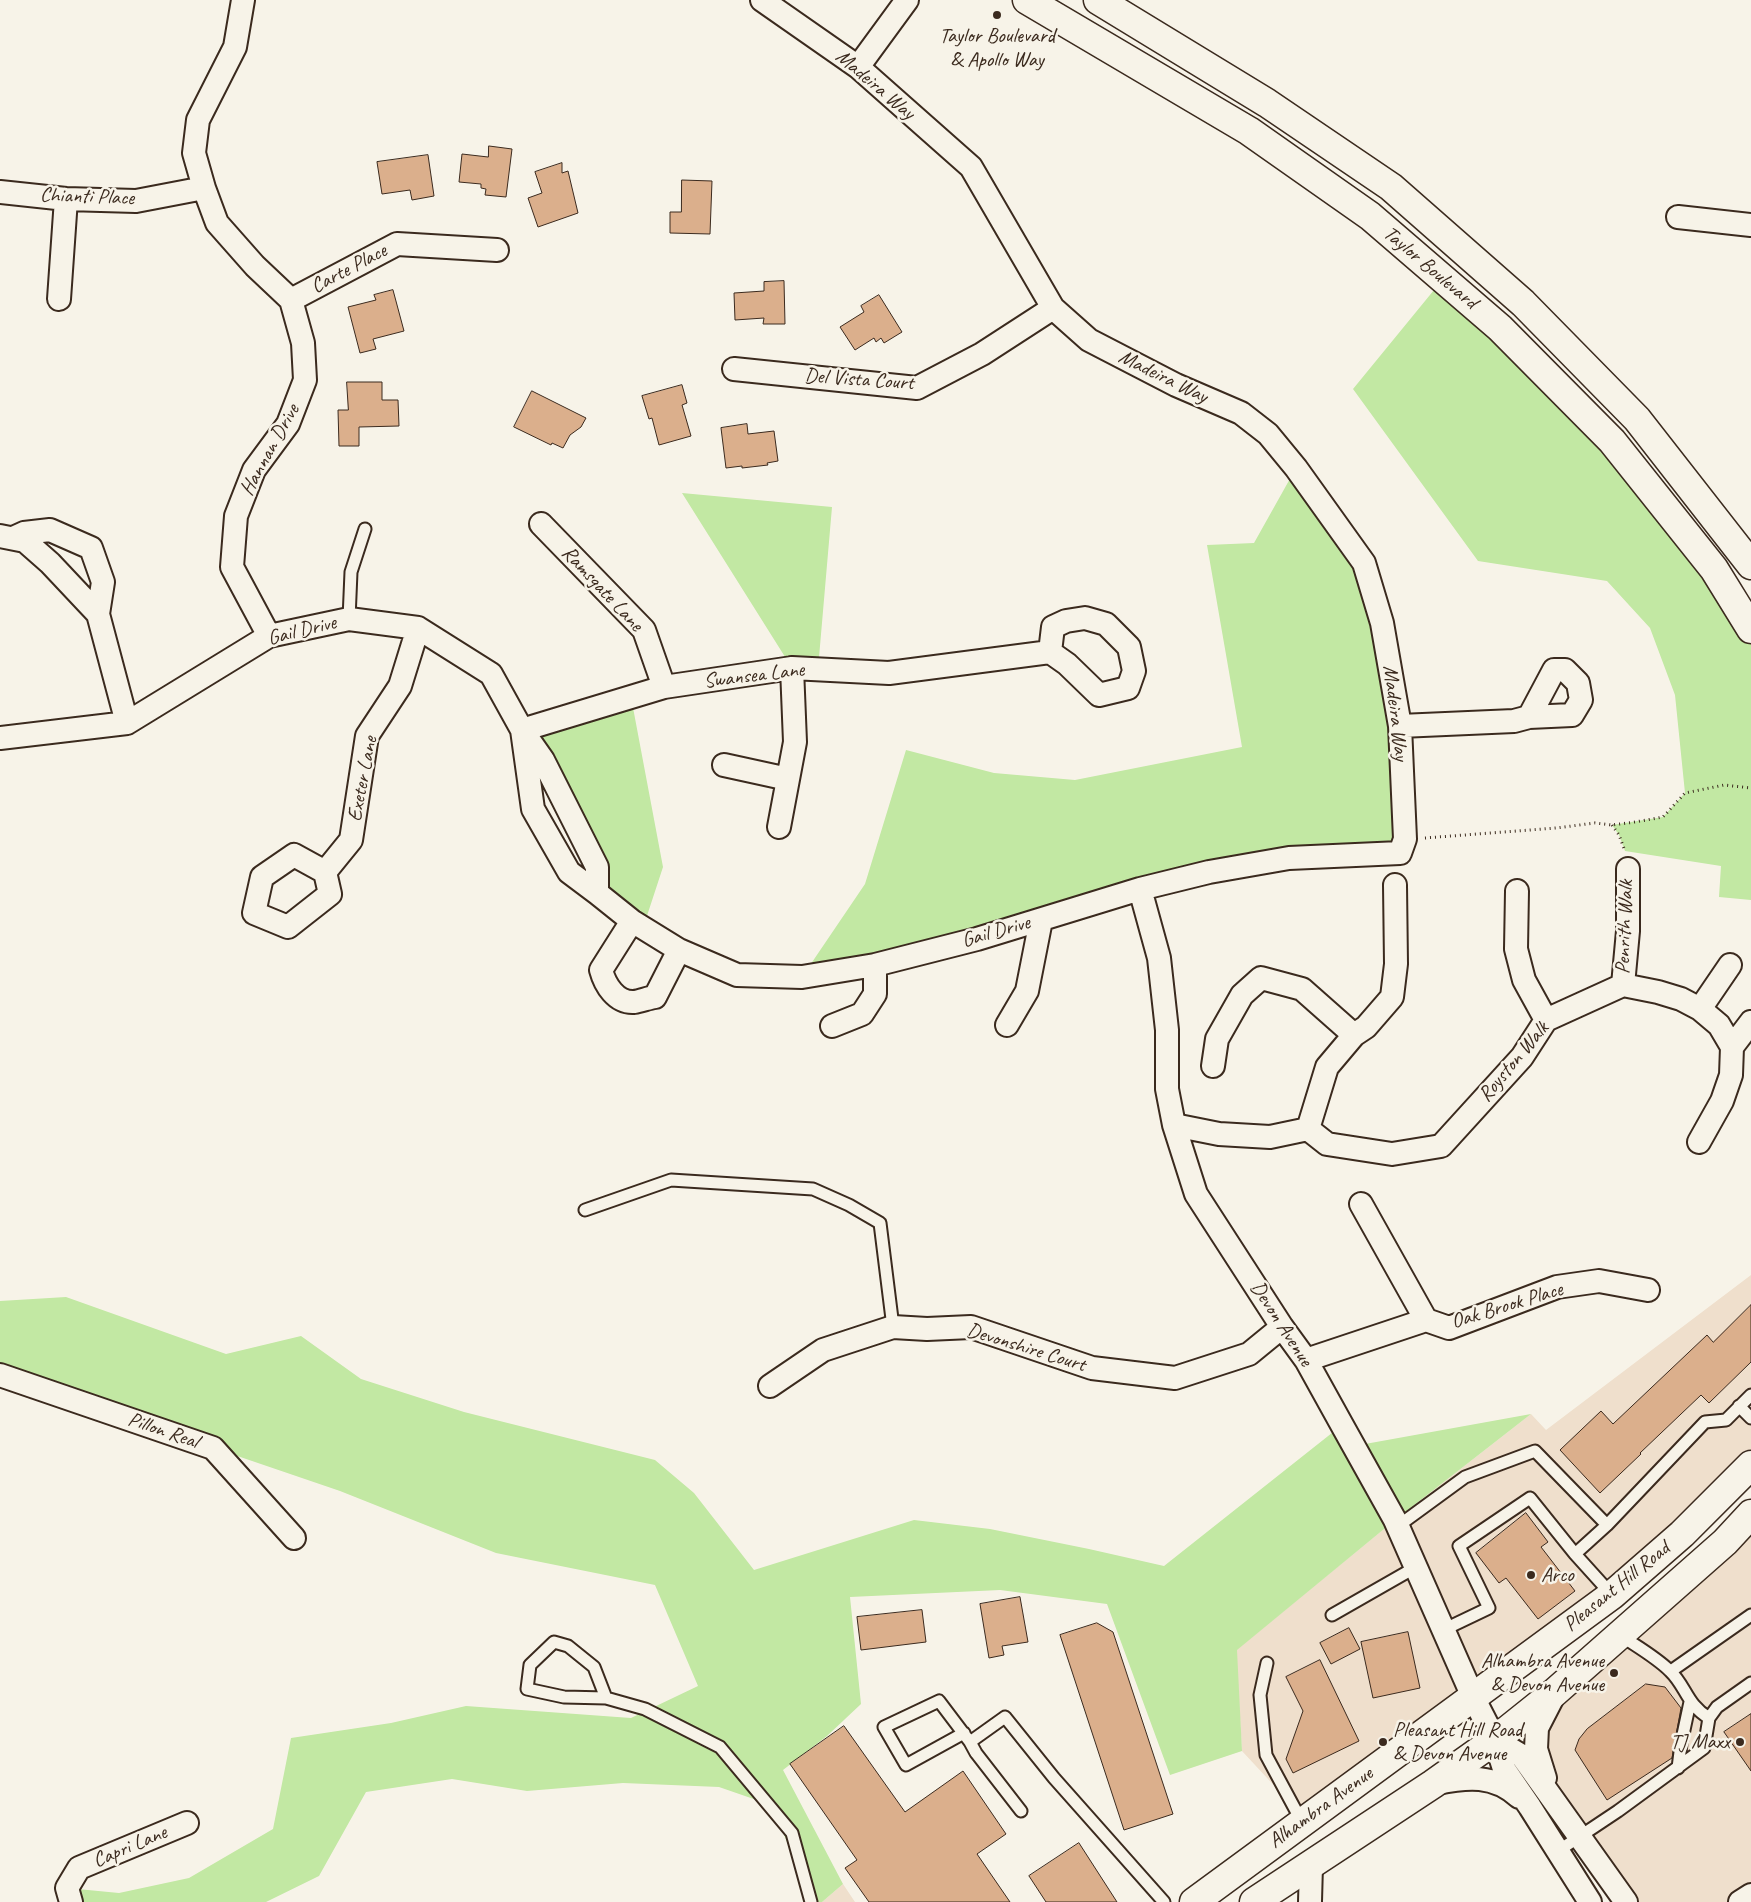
<!DOCTYPE html>
<style>
body{margin:0}
canvas{display:block;background:#f7f3e8}
</style>
<canvas width="1751" height="1902"></canvas>
<script>
const context = document.querySelector('canvas').getContext('2d');
context.lineJoin = 'round';
function fill(path, color) {
  context.fillStyle = color;
  context.fill(path, 'evenodd');
}
function stroke(path, color, width, dash) {
  context.strokeStyle = color;
  context.lineWidth = width;
  context.lineCap = dash ? 'butt' : 'round';
  context.setLineDash(dash || []);
  context.stroke(path);
}
function write(font, color, halo, rows, align = 'center') {
  context.font = font + ' Caveat,sans-serif';
  context.lineWidth = 5;
  context.setLineDash([]);
  context.textBaseline = 'middle';
  context.strokeStyle = halo;
  context.fillStyle = color;
  for (const [text, x, y, turn = 0] of rows) {
    context.save();
    context.translate(x, y);
    context.rotate((+turn || 0) * Math.PI / 180);
    context.textAlign = isNaN(turn) ? turn : align;
    if (halo) context.strokeText(text, 0, 0);
    context.fillText(text, 0, 0);
    context.restore();
  }
}
const built = new Path2D(`
 M1751 1275V1462L1682 1534 1306 1820 1242 1751 1236 1650 1395 1520 1531 1414 1546 1430Z
 M1751 1514V1895L1740 1902H1626L1552 1798 1537 1728Z
 M843 1884 855 1902H822Z`);
const green = new Path2D(`
 M1443 279 1500 328 1751 629V900L1719 897 1721 866 1625 851 1619 835 1612 825 1663 817 1685 793 1675 695 1650 628 1607 581 1478 561 1353 389Z
 M1296 468 1364 563 1382 623 1400 853 1289 858 802 977 865 884 906 750 994 773 1075 780 1242 747 1207 545 1254 543Z
 M682 493 832 507 818 669 792 668Z
 M631 697 663 867 643 928 597 893 522 730Z
 M66 1297 226 1354 301 1336 361 1379 464 1412 655 1460 694 1493 754 1570 914 1520 990 1529 1089 1549 1164 1566 1342 1425 1354 1446 1531 1414 1395 1520 1237 1650 1242 1751 1170 1775 1107 1604 1000 1590 850 1597 861 1704 827 1736 783 1770 843 1884 822 1902H813L771 1805 719 1787 623 1783 527 1791 452 1779 366 1792 319 1876 266 1902H64L67 1888 119 1893 189 1878 273 1829 291 1738 391 1723 466 1706 631 1718 698 1686 655 1585 496 1553 340 1491 0 1375V1301Z`);
const building = new Path2D(`
 M489 146 512 149 506 197 485 195 486 189 481 188V184L459 182 462 154 488 157Z
 M428 155 434 196 412 200 410 190 382 194 377 162Z
 M562 163V173L568 171 578 213 538 227 528 198 542 193 535 172Z
 M682 180 712 181 710 234 670 233V212H681Z
 M784 281 785 324H763L764 318 735 320 734 293 764 291V282Z
 M393 290 404 331 373 339 376 349 360 353 348 307 376 300 374 295Z
 M879 295 902 332 884 343 881 338 876 342 874 338 855 350 840 327 864 312 861 306Z
 M347 382H382V400H398L399 426 359 427V446H339L338 410H348Z
 M682 385 687 403 682 405 691 436 659 445 652 418 649 419 642 396Z
 M532 391 586 418 581 427 570 435 563 448 552 443 551 445 514 427Z
 M747 424 748 434 774 431 778 461 767 463 768 465 742 468V466L726 468 721 428Z
 M1751 1305V1362L1709 1403 1701 1395 1640 1453 1641 1454 1600 1493 1560 1450 1601 1411 1613 1424 1707 1335 1713 1342Z
 M1526 1513 1548 1542 1541 1547 1575 1591 1538 1619 1506 1578 1499 1583 1476 1553Z
 M1020 1597 1028 1642 1002 1646 1004 1655 989 1658 980 1604Z
 M922 1610 926 1642 861 1650 857 1617Z
 M1097 1623 1113 1632 1173 1814 1124 1830 1060 1635Z
 M1349 1628 1360 1649 1331 1664 1320 1643Z
 M1408 1632 1420 1688 1373 1698 1361 1642Z
 M1320 1660 1359 1741 1293 1773 1286 1759 1303 1711 1286 1677Z
 M1646 1684 1665 1687 1681 1708 1672 1758 1607 1800 1575 1750 1579 1739 1587 1729Z
 M1751 1714V1771L1724 1732Z
 M844 1726 905 1812 963 1771 1006 1834 977 1854 1010 1902H869L845 1868 857 1860 790 1764Z
 M1079 1843 1117 1902H1046L1029 1876Z`);
const path = new Path2D(`
 M1612 825 1619 835 1625 851
 M1425 838 1556 828 1595 823 1612 825 1635 822 1663 817 1685 793 1724 785 1751 788`);
const service = new Path2D(`
 M349 619 351 572 365 529
 M585 1210 671 1180 813 1189 849 1205 880 1223 893 1327
 M1739 1406 1751 1418
 M1607 1525 1705 1422 1726 1420 1751 1395
 M1398 1526 1465 1477 1535 1451 1607 1525 1575 1554 1530 1498 1459 1546 1489 1608 1443 1630
 M1575 1554 1612 1595
 M1332 1615 1416 1567
 M1620 1635C1636 1646 1656 1657 1670 1671 1686 1686 1686 1704 1709 1718
 M1267 1663 1260 1695 1266 1755 1302 1822
 M1671 1671 1751 1615
 M606 1698 594 1667 568 1646 554 1642 530 1665 527 1689 564 1697 606 1698 645 1709 720 1747 792 1833 811 1902
 M964 1733 906 1765 884 1727 939 1701 970 1742
 M1678 1768 1681 1744 1690 1702
 M1021 1811 976 1753 970 1742 1005 1717 1054 1778 1164 1902
 M1558 1851 1618 1811 1704 1748 1709 1718 1717 1707 1751 1683`);
const minor = new Path2D(`
 M243 0 235 47 198 120 194 153 204 188 217 223 255 266 291 300 303 343 305 380 288 424 254 470 236 516 232 567 269 636
 M858 67 907 0
 M0 192 66 199 136 201 204 188
 M1678 217 1751 225
 M59 299 66 199
 M291 300 397 244 497 250
 M734 369 917 388 982 354 1053 308
 M541 524 644 630 664 687
 M0 536 25 541 50 563 98 614 127 723
 M13 538 24 533 50 530 91 548 103 582 98 614
 M1400 726 1514 721 1529 717 1572 715 1581 700 1578 683 1565 670H1554L1529 717
 M522 730 664 687 792 668 889 673 1050 652 1067 664 1099 695 1128 688 1134 671 1129 647 1106 624 1085 618 1066 621 1053 627 1050 652
 M0 738 127 723 269 636 349 619 418 628 491 674 522 730 543 760 597 867V893L569 872 533 809 522 730
 M724 765 788 779
 M779 827 795 742 792 668
 M294 855 325 872 330 894 288 927 254 913 262 877Z
 M325 872 351 840 367 736 400 686 418 628
 M1140 889 1159 958 1167 1030V1089L1174 1125 1196 1194 1282 1327 1306 1360 1342 1425 1395 1520 1473 1697 1495 1740 1504 1769 1530 1807 1590 1902
 M1517 891 1516 949 1524 980 1546 1020
 M597 893 632 921 679 950 737 975 802 977 875 965 977 939 1140 889 1209 872 1289 858 1400 853 1405 839 1400 726 1382 623 1364 563 1296 468 1268 434 1241 413 1176 385 1089 340 1053 308 971 167 858 67 762 0
 M632 921 601 970C605 985 616 1003 634 1002 641 1001 648 998 655 997L679 950
 M1623 985 1628 931V869
 M1700 1009 1730 965
 M1007 1025 1027 991 1041 920
 M832 1026 862 1014 875 994V965
 M1732 1047 1751 1022
 M1213 1066 1217 1039 1242 995 1261 978 1302 989 1354 1035
 M1174 1125 1219 1134 1270 1137 1308 1129 1327 1067 1354 1035 1366 1027 1392 997 1396 964 1395 885
 M1308 1129 1327 1144 1392 1154 1441 1146 1522 1057 1546 1020 1623 985 1658 992 1681 999 1700 1009 1719 1025 1732 1047 1731 1075 1722 1101 1699 1142
 M1426 1320 1449 1328 1557 1287 1599 1281 1648 1290
 M1306 1360 1426 1320 1361 1204
 M0 1375 213 1448 294 1538
 M770 1386 823 1350 893 1327 927 1329 971 1327 1092 1368 1175 1378 1249 1354 1282 1327
 M1495 1740 1522 1756 1626 1902
 M1545 1778 1536 1749 1537 1728 1555 1693
 M1437 1783C1467 1777 1494 1774 1519 1797
 M71 1902 67 1888 79 1868 187 1823
 M1310 1902 1311 1865
 M1740 1902 1751 1895`);
const secondary = new Path2D(`
 M1194 1902 1612 1595 1682 1534 1751 1465
 M1254 1902 1433 1784 1495 1740 1555 1692 1725 1542 1751 1514`);
const primary = new Path2D(`
 M1027 0 1249 131 1370 216 1500 328 1612 441 1714 569 1751 629
 M1098 0 1267 103 1391 187 1523 303 1637 419 1751 565`);
const markers = [
 [997,15,5,"#3b2a1e"],
 [1531,1575,5,"#3b2a1e"],
 [1614,1673,5,"#3b2a1e"],
 [1383,1742,5,"#3b2a1e"],
 [1740,1742,5,"#3b2a1e"]
];
const poiNames = [
 ["Taylor Boulevard",997,36,"center"],
 ["& Apollo Way",997,60,"center"],
 ["Arco",1541,1575],
 ["Alhambra Avenue",1604,1661,"right"],
 ["& Devon Avenue",1604,1685,"right"],
 ["Pleasant Hill Road",1393,1730],
 ["& Devon Avenue",1393,1754],
 ["TJ Maxx",1730,1742,"right"]
];
const streetNames = [
 ["Madeira Way",875,85,40],
 ["Chianti Place",87,197,2],
 ["Taylor Boulevard",1430,268,40],
 ["Carte Place",349,269,-28],
 ["Madeira Way",1163,377,26],
 ["Del Vista Court",859,380,4],
 ["Hannan Drive",270,450,-61],
 ["Ramsgate Lane",602,589,47],
 ["Gail Drive",302,631,-14],
 ["Swansea Lane",754,676,-7],
 ["Madeira Way",1395,713,83],
 ["Exeter Lane",363,779,-79],
 ["Penrith Walk",1625,927,-88],
 ["Gail Drive",996,932,-16],
 ["Royston Walk",1514,1062,-50],
 ["Oak Brook Place",1507,1306,-17],
 ["Devon Avenue",1281,1324,57],
 ["Devonshire Court",1026,1348,17],
 ["Pillon Real",163,1431,19],
 ["Pleasant Hill Road",1617,1587,-39],
 ["Alhambra Avenue",1321,1808,-36],
 ["Capri Lane",130,1847,-23]
];
fill(built, '#efdfcc');
fill(green, '#c2e8a3');
fill(building, '#dbaf8c');
stroke(building, '#3b2a1e', 1);
stroke(service, '#3b2a1e', 15);
stroke(minor, '#3b2a1e', 26);
stroke(secondary, '#3b2a1e', 31);
stroke(primary, '#3b2a1e', 31);
stroke(path, '#3b2a1e', 3, [1, 4]);
stroke(service, '#f7f3e8', 11);
stroke(minor, '#f7f3e8', 22);
stroke(secondary, '#f7f3e8', 28);
stroke(primary, '#f7f3e8', 28);
for (const [x, y, r, color] of markers) {
  const dot = new Path2D();
  dot.arc(x, y, r, 0, 2 * Math.PI);
  context.fillStyle = color;
  context.fill(dot);
  stroke(dot, '#f7f3e8', 2);
}
write('21px', '#3b2a1e', '#f7f3e8', poiNames, 'left');
write('21px', '#3b2a1e', '#f7f3e8', streetNames);
</script>
